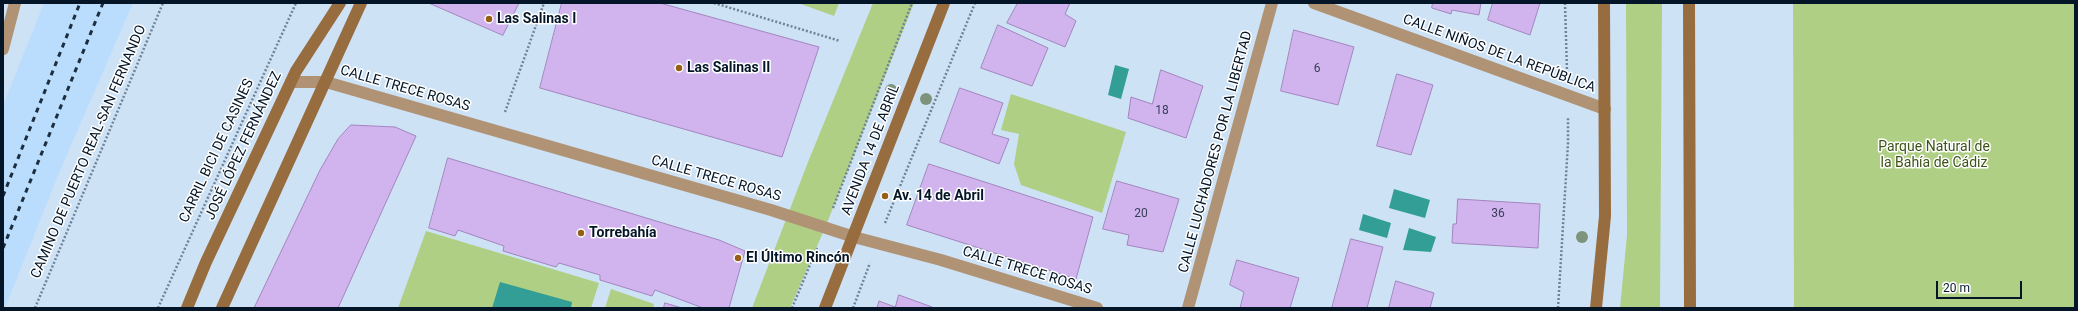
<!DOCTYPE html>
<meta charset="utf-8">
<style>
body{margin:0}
#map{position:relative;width:2078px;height:311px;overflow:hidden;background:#cee2f6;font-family:Roboto,sans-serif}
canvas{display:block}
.frame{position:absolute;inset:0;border:4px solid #031526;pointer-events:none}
.scale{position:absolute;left:1936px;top:281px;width:86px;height:18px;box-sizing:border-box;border:2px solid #031526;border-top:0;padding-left:5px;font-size:12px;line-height:14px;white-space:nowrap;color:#031526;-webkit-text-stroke:3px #fff;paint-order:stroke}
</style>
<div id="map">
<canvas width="2078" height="311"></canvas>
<div class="frame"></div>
<div class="scale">20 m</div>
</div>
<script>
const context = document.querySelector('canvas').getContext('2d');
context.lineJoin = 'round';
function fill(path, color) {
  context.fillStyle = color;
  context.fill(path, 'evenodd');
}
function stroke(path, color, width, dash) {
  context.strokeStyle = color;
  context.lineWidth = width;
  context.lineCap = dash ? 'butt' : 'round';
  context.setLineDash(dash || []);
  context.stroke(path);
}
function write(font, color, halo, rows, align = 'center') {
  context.font = font + ' Roboto,sans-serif';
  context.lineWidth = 3;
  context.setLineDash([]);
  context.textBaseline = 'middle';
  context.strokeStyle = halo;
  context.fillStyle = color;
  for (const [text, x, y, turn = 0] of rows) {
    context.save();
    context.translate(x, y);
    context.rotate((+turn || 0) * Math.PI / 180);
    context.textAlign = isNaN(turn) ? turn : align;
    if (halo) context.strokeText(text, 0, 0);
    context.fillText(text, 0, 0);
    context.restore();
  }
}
const built = new Path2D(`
 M44 3H133L57 178 5 308H3V105Z`);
const green = new Path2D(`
 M798 3H839L834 16Z
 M873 3H914L825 228 790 308H752L808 162Z
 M1626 3H1662L1660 308H1620L1627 235Z
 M1793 3H2075V308H1794Z
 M1011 94 1126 132 1102 213 1021 185 1014 164 1019 134 1001 130Z
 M426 231 599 283 591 308H398Z
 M611 289 654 304 653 308H605Z`);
const water = new Path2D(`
 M1115 65 1129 69 1121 99 1108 95Z
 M1394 189 1430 200 1425 218 1389 208Z
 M1363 214 1391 223 1387 238 1359 230Z
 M1409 228 1436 237 1431 252 1403 250Z
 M500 282 572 302 571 308H492Z`);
const building = new Path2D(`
 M429 3H519L503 35Z
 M562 3H660L819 47 782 157 540 88Z
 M1018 3H1070L1065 14 1076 21 1065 47 1007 23Z
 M1433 3H1481L1479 15 1452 10 1451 14 1432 8Z
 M1493 3H1540L1530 35 1488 20Z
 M998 25 1048 48 1032 86 981 68Z
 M1294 30 1354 47 1338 105 1281 91Z
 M1161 70 1203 86 1186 138 1128 118 1131 97 1152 104Z
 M1397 74 1433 85 1411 155 1377 146Z
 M960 88 1003 103 992 134 1009 139 999 164 940 142Z
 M351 125 395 127 416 136 338 308H254L320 170 338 139Z
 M448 158 719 240 745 251 729 308H703L655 290 652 296 600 280V275L559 263 556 267 503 251 504 246 458 230 455 236 429 228Z
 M929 164 1093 217 1076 279 907 225Z
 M1117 181 1179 199 1163 252 1127 245 1129 235 1103 229Z
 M1458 199 1540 204 1538 248 1452 243 1453 224H1456Z
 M1351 239 1383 247 1367 308H1332Z
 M1237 260 1299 278 1290 308H1240L1244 292 1230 285Z
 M1396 281 1434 293 1430 308H1389Z
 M899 295 932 307V308H877L879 301 895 307Z
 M665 303 682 308H664Z`);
const path = new Path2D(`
 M714 3 840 41
 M1565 3 1567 72
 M505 112 544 3
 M833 208 912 3
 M885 223 975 3
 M35 308 163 3
 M158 308 296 3
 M792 308 817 248
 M853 308 870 263
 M1558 308 1568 143V117`);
const street = new Path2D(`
 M1314 3 1605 109
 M3 49 15 3
 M291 82H326L771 210 854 237 941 260 1097 308
 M1188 308 1272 3`);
const secondary = new Path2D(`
 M1689 3 1690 308
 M187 308 206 262 296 71 340 3
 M222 308 361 3
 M825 308 944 3
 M1596 308 1605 216 1604 3`);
const rail = new Path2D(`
 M3 196 80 3
 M3 248 103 3`);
const trees = [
 [891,90],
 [926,99],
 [1582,237]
];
const markers = [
 [489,19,4,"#955f17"],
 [679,68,4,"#955f17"],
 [885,196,4,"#955f17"],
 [581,233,4,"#955f17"],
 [738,258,4,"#955f17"]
];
const numberNames = [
 ["6",1317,69],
 ["18",1162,111],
 ["20",1141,214],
 ["36",1498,214]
];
const poiNames = [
 ["Las Salinas I",497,19],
 ["Las Salinas II",687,68],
 ["Av. 14 de Abril",893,196],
 ["Torrebahía",589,233],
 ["El Último Rincón",746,258]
];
const streetNames = [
 ["CALLE NIÑOS DE LA REPÚBLICA",1499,54,20],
 ["CALLE TRECE ROSAS",405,89,16],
 ["JOSÉ LÓPEZ FERNÁNDEZ",244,146,-65],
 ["AVENIDA 14 DE ABRIL",871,150,-69],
 ["CARRIL BICI DE CASINES",217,151,-65],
 ["CAMINO DE PUERTO REAL-SAN FERNANDO",89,152,-67],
 ["CALLE LUCHADORES POR LA LIBERTAD",1216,152,-75],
 ["CALLE TRECE ROSAS",716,179,16],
 ["CALLE TRECE ROSAS",1027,271,17]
];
const parkNames = [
 ["Parque Natural de",1934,147],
 ["la Bahía de Cádiz",1934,163]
];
fill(built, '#bbddfd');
fill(green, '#afcf84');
fill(water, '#329e95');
fill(building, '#d1b4ee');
stroke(building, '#a285bd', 1);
stroke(path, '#708396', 2.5, [2, 2]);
stroke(street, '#b09375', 12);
stroke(secondary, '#976d3f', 12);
stroke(rail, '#1c2e3f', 3, [5, 5]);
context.fillStyle = '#7e937b';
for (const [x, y] of trees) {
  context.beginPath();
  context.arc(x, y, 6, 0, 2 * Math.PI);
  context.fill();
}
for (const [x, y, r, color] of markers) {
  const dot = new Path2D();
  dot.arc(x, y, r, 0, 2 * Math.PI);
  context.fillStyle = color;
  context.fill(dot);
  stroke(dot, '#fff', 1.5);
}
write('12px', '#363d58', null, numberNames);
write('bold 14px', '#031526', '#fff', poiNames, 'left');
write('14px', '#031526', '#fff', streetNames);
write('14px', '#3d5316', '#fff', parkNames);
</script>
